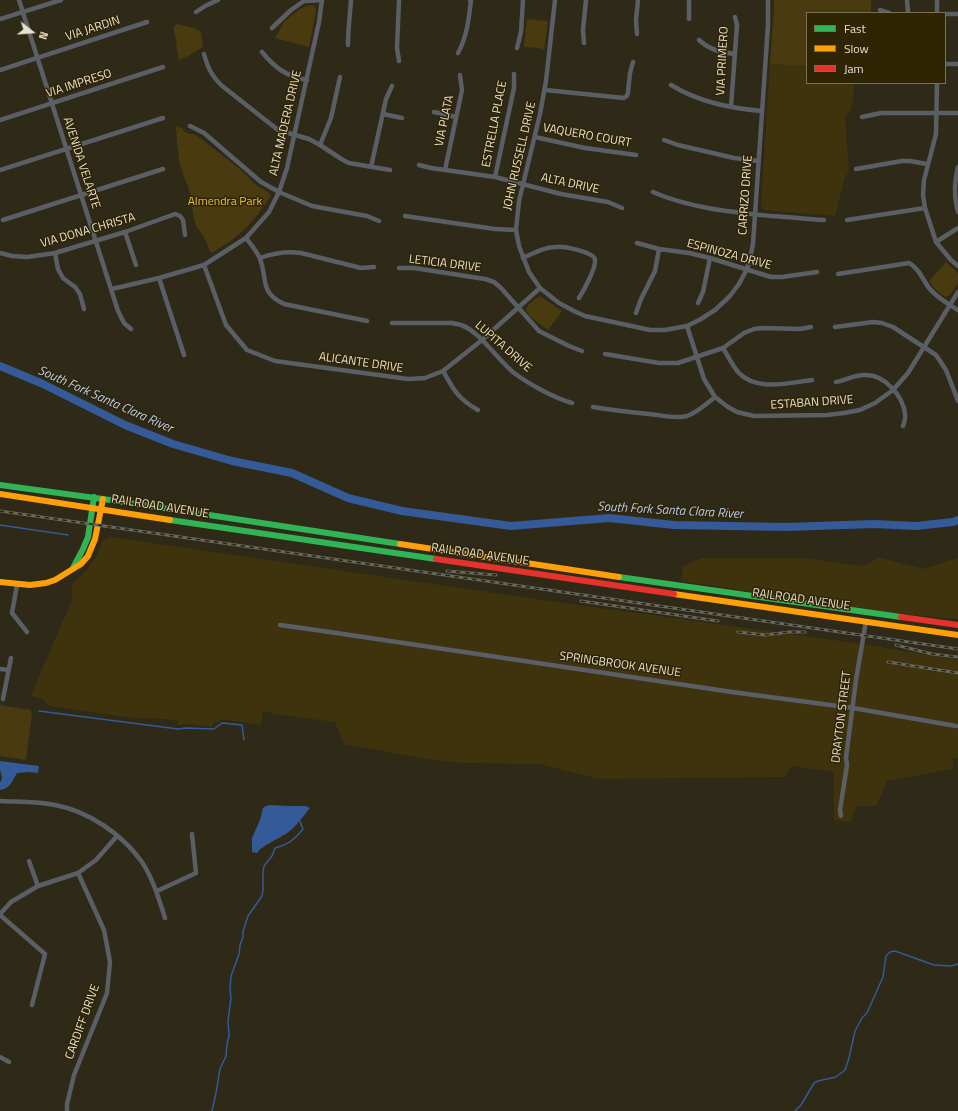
<!DOCTYPE html>
<style>
body{margin:0}
#map{position:relative;width:958px;height:1111px;overflow:hidden;background:#2f2918;font-family:"Titillium Web",sans-serif}
canvas{display:block}
.legend{position:absolute;left:806px;top:12px;width:140px;height:72px;box-sizing:border-box;background:#2f2404;border:1px solid #797055;margin:0;padding:5px 7px;list-style:none;font-size:12px;color:#e7e1cf}
.legend li{display:flex;align-items:center;gap:8px;height:20px}
.legend b{width:20px;border:1px solid #797055}
.north{position:absolute;left:12px;top:12px;width:40px;height:40px;-webkit-text-stroke:3px #2f2404;paint-order:stroke;rotate:107deg;font-size:11px;font-weight:700;line-height:16px;text-align:center;color:#e7e1cf}
.north::after{content:'';display:block;margin:auto;width:14px;height:18px;background:#e7e1cf;clip-path:polygon(50% 0,100% 100%,50% 72%,0 100%)}
</style>
<div id="map">
<canvas width="958" height="1111"></canvas>
<ul class="legend">
<li><b style="height:5px;background:#30b455"></b>Fast</li>
<li><b style="height:5px;background:#ff9f0a"></b>Slow</li>
<li><b style="height:5px;background:#e5322d"></b>Jam</li>
</ul>
<div class="north">N</div>
</div>
<script>
const context = document.querySelector('canvas').getContext('2d');
context.lineJoin = 'round';
function fill(path, color) {
  context.fillStyle = color;
  context.fill(path, 'evenodd');
}
function stroke(path, color, width, dash) {
  context.strokeStyle = color;
  context.lineWidth = width;
  context.lineCap = dash ? 'butt' : 'round';
  context.setLineDash(dash || []);
  context.stroke(path);
}
function write(font, color, halo, rows, align = 'center') {
  context.font = font + ' "Titillium Web",sans-serif';
  context.lineWidth = 3;
  context.setLineDash([]);
  context.textBaseline = 'middle';
  context.strokeStyle = halo;
  context.fillStyle = color;
  for (const [text, x, y, turn = 0] of rows) {
    context.save();
    context.translate(x, y);
    context.rotate((+turn || 0) * Math.PI / 180);
    context.textAlign = isNaN(turn) ? turn : align;
    if (halo) context.strokeText(text, 0, 0);
    context.fillText(text, 0, 0);
    context.restore();
  }
}
const built = new Path2D(`
 M770 64 807 66V83H854L853 102 849 113 845 117 849 172 845 177 835 216 765 210 761 206Z
 M111 537 571 604 855 643 958 660V758H953V769L887 781 876 806H856L851 822 834 820V772L792 766 784 777 599 779 539 764 461 763 426 759 344 744 335 722 273 714 269 712H263L261 725 221 719 219 722H216L213 724 212 727 188 724 178 725 177 720 147 718 141 719 49 706 44 700 34 697 31 695 72 600V584L87 570 97 555 103 540Z
 M702 558H803L863 566 879 558 923 569 958 558V619L895 613 681 581 683 566Z`);
const green = new Path2D(`
 M774 0H871V13H807V66L770 64 774 8Z
 M309 5H313L315 7 316 11 309 47 275 38 285 21 300 9Z
 M527 19 548 21 544 50 538 48 524 47Z
 M177 24 194 28 201 32 203 47 190 55 179 60C177 53 177 47 176 39 175 34 173 31 174 26Z
 M176 126 182 128 184 131 187 133 196 135 240 169 255 184 269 193 271 196C253 223 239 238 211 253L204 237 196 226 194 219 190 192 180 166 177 142Z
 M946 262 958 273V283L950 295 949 296 945 297 935 289 929 281Z
 M540 296 562 311 548 330C543 326 527 316 526 310 526 305 536 298 540 296Z
 M0 705 30 710 32 714 26 760 0 756Z`);
const water = new Path2D(`
 M0 761 39 766 38 773 28 772 17 773C12 781 10 789 0 790V783L2 778 0 769Z
 M270 805 289 806H306L310 808C304 815 298 824 291 830 282 838 262 845 257 853L252 852V838L260 820 263 808 266 806Z`);
const stream = new Path2D(`
 M0 525 68 535
 M39 711 178 729 186 728 214 729 222 723 242 725 244 740
 M212 1111 216 1093 220 1069 226 1056 227 1044 229 1036 228 1021 231 998 230 990 231 976 239 954 240 945 243 937V931L248 916 262 896 263 890V872L264 866 272 856 275 848C289 844 294 840 303 829L299 819
 M795 1111 801 1105 814 1083 818 1081 836 1077 845 1070 849 1058 855 1031 862 1018 867 1013 883 977 886 956 890 952 895 951 934 965 951 966 958 964`);
const river = new Path2D(`
 M0 366 43 384 125 425 173 444 232 461 292 473 348 498 402 511 511 526 609 518 674 525 786 527 874 524 916 526 953 522 958 520`);
const street = new Path2D(`
 M19 0 118 311 124 323 131 329
 M555 0 546 81 540 114 519 201 516 230 519 246 529 272 540 288 559 303 574 311 585 316 650 330H665L687 326 701 319 715 310 729 297 739 284 747 269 750 259 753 244 768 25V0
 M907 0 908 13
 M937 0V13
 M880 10 889 13
 M196 12 205 6 218 0
 M945 14H958
 M0 19 61 0
 M689 19V0
 M272 28 291 10 304 1 322 0
 M637 34 636 20 638 0
 M699 40C710 50 720 52 735 54
 M584 43 583 30 586 0
 M348 45C348 30 350 15 351 0
 M517 48 521 32 523 0
 M262 52C275 68 286 76 307 80
 M458 53C467 37 469 18 471 0H470
 M204 54C208 68 211 75 221 85L278 130 309 139 320 145 343 160 349 163 390 170
 M399 61 397 48 399 0
 M945 64H958
 M0 70 147 22
 M937 83 936 134 924 180 923 195 925 208 936 242 951 260 958 266
 M671 85C699 102 729 108 762 111
 M545 90 624 98 627 96 628 92 630 73 633 62
 M731 107 737 25 735 17
 M434 112 456 117
 M383 114 402 118
 M862 117 881 113H958
 M0 120 163 67
 M190 126 204 133 261 182 279 192 312 206 367 216 379 221
 M535 137 585 148 636 155
 M664 140 678 145 734 158 758 161
 M320 145 331 118 340 77
 M419 165 431 168 495 177 561 194 608 202 622 208
 M371 167 386 99 392 86
 M958 167C954 184 954 196 958 212
 M856 169 902 161H910L927 164
 M0 170 163 118
 M445 170 462 90 460 75
 M495 177 514 88V74
 M653 192C689 208 732 212 771 216 789 217 806 219 824 220
 M405 216 495 229 516 230
 M3 220 163 169
 M847 220 925 208
 M125 232 136 265
 M246 238C251 245 257 251 260 259 268 280 259 292 284 304L367 321
 M936 242 958 228
 M637 243 659 249 689 253 710 258 771 277H782L817 272
 M0 253 12 256 27 257 55 253 125 232 175 214 180 216 183 220 185 235
 M55 253 58 269 63 278 75 287 80 294 84 309
 M260 258C274 253 286 251 301 253L361 268 374 267
 M523 258C534 253 544 247 556 247 563 246 595 252 595 260 596 268 584 290 579 298
 M204 265 226 325 247 350 275 361 408 379 425 378 443 371 482 340 540 288
 M399 268H414L485 279 494 282 501 288 539 331 569 346 582 351
 M838 274 909 263C919 268 923 280 929 288 937 298 948 304 958 310
 M159 278 184 355
 M112 289 159 278 204 265 246 238 269 212 279 192 287 168 319 22 322 0
 M698 303 703 292 710 258
 M636 313 641 299 655 271 659 249
 M392 323H452C455 324 459 324 461 325 478 330 499 361 514 373 529 384 554 398 572 403
 M687 326 704 379 715 397 728 407 737 412 754 416 827 415 844 413 860 410 875 403 893 390 908 373 958 292
 M835 327 873 322 882 323 893 327 936 355 946 370 958 401
 M723 348C728 356 732 365 738 372 756 392 788 383 812 380
 M605 354 659 363H678L723 348 744 333 754 329 763 328 800 329 811 327
 M443 371C454 390 458 399 478 410
 M836 382C846 380 856 374 866 375 885 375 903 396 905 414 906 418 904 423 903 426
 M593 407C612 410 630 412 649 414 661 415 675 419 687 416 698 412 706 404 715 397
 M17 585 12 613 27 632
 M280 625 323 631 732 692 853 708 956 726
 M0 669 9 670
 M3 699 11 658
 M0 801C18 802 37 801 55 805 88 811 122 834 142 862 153 879 159 899 165 918
 M841 816 840 810 847 765 846 758 856 680 866 621
 M29 861 38 886
 M157 891 196 873 192 834
 M0 914 11 902 38 886 78 873 96 860 117 836
 M0 915 45 954 32 1005
 M0 1057 9 1062
 M67 1111V1104L74 1075 107 993 110 962 104 930 78 873`);
const fast = new Path2D(`
 M0 485 110 500 400 544
 M170 520 436 559
 M73 568 83 549 88 537 94 497
 M619 577 901 617`);
const slow = new Path2D(`
 M0 494 170 520
 M400 544 619 577
 M0 582 30 585 46 583 55 580 81 564 88 556 95 539 103 499
 M674 594 958 635`);
const jam = new Path2D(`
 M436 559 674 594
 M901 617 958 625`);
const rail = new Path2D(`
 M0 511 958 649
 M447 571 496 575
 M581 601 718 621
 M738 632 765 635 789 632H805
 M896 645 932 654 958 657
 M888 662 958 673`);
const streetNames = [
 ["VIA JARDIN",93,29,-18],
 ["VIA PRIMERO",723,61,-87],
 ["VIA IMPRESO",79,84,-18],
 ["VIA PLATA",445,121,-78],
 ["ALTA MADERA DRIVE",286,123,-77],
 ["ESTRELLA PLACE",495,124,-79],
 ["VAQUERO COURT",587,136,10],
 ["JOHN RUSSELL DRIVE",520,156,-77],
 ["AVENIDA VELARTE",81,163,72],
 ["ALTA DRIVE",570,184,12],
 ["CARRIZO DRIVE",746,195,-86],
 ["VIA DONA CHRISTA",88,231,-16],
 ["ESPINOZA DRIVE",729,255,15],
 ["LETICIA DRIVE",445,264,7],
 ["LUPITA DRIVE",503,347,41],
 ["ALICANTE DRIVE",361,363,8],
 ["ESTABAN DRIVE",812,403,-4],
 ["RAILROAD AVENUE",160,507,9],
 ["RAILROAD AVENUE",480,555,8],
 ["RAILROAD AVENUE",801,600,8],
 ["SPRINGBROOK AVENUE",620,665,8],
 ["DRAYTON STREET",842,717,-83],
 ["CARDIFF DRIVE",83,1022,-70]
];
const parkNames = [
 ["Almendra Park",225,202]
];
const waterNames = [
 ["South Fork Santa Clara River",105,400,24],
 ["South Fork Santa Clara River",670,511,3]
];
fill(built, '#3f330d');
fill(green, '#493b0f');
fill(water, '#345a97');
stroke(stream, '#345a97', 1.5);
stroke(river, '#345a97', 8);
stroke(street, '#5a5f66', 4.5);
stroke(fast, '#30b455', 6);
stroke(slow, '#ff9f0a', 6);
stroke(jam, '#e5322d', 6);
stroke(rail, '#666865', 3);
stroke(rail, '#2f2404', 1.5, [4.5]);
write('12px', '#e7e1cf', '#2f2404', streetNames);
write('12px', '#eac03b', '#2f2404', parkNames);
write('italic 13px', '#b4ccf2', '#2f2404', waterNames);
</script>
